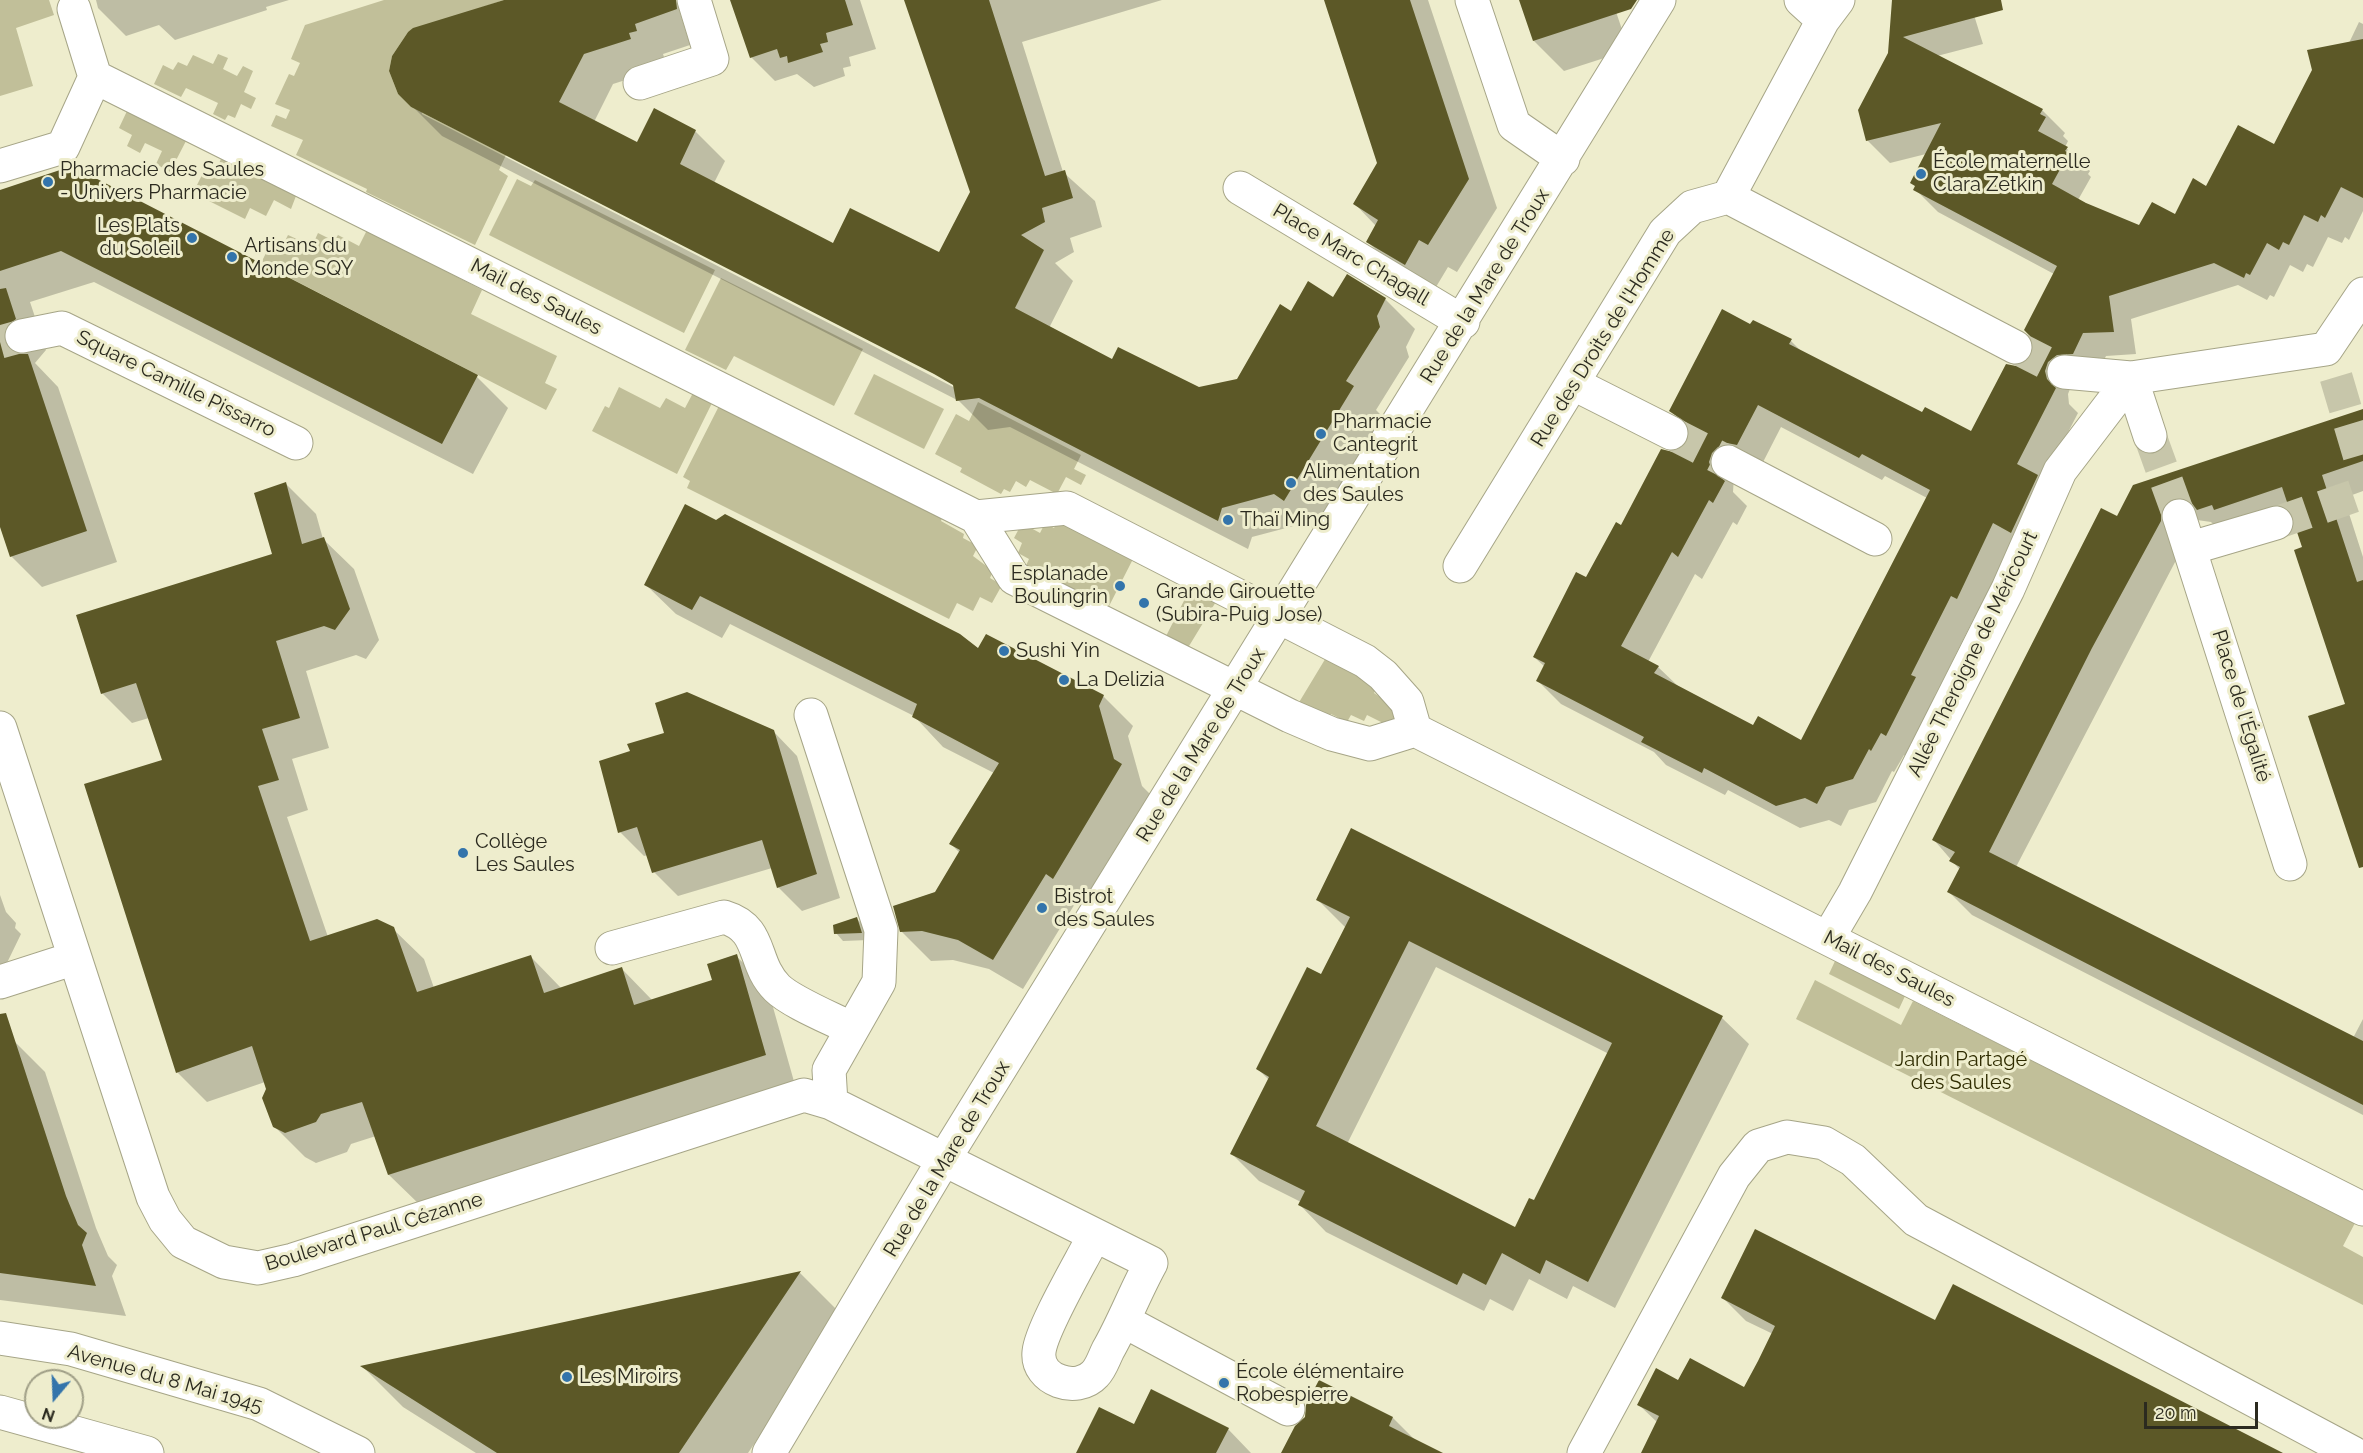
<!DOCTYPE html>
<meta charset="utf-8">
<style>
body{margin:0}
#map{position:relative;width:2363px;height:1453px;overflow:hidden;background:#eeedcd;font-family:Raleway,sans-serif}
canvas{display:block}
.north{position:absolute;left:24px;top:1369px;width:60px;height:60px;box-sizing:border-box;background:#eeedcd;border:2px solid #a09f87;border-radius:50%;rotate:199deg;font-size:16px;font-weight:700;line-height:24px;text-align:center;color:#2b2a1f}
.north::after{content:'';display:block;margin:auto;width:21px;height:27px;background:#3374ab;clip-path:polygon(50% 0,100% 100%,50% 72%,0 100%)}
.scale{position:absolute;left:2144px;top:1402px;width:114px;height:27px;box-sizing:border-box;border:3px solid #2b2a1f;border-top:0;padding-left:8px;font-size:18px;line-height:21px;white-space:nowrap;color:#2b2a1f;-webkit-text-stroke:4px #eeedcd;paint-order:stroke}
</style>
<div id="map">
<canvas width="2363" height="1453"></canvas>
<div class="north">N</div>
<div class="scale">20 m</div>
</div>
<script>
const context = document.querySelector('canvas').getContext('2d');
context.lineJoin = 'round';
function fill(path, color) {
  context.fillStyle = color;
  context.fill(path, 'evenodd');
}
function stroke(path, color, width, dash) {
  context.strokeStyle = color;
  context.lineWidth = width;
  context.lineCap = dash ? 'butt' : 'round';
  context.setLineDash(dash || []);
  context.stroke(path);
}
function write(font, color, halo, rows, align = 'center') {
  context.font = font + ' Raleway,sans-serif';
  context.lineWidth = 6;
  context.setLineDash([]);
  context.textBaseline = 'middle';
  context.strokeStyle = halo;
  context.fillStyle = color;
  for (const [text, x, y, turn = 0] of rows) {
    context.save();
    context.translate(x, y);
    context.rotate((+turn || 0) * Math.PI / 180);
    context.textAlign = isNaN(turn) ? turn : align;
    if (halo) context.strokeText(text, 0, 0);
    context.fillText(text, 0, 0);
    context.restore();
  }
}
const green = new Path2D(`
 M0 0H49L54 15 16 28 33 86 0 96Z
 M384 0H504L408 32 392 56 389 71 398 94 411 107 506 155 499 170 508 176 475 245 366 192 367 189 296 155 303 140 271 126 276 115 286 119 290 110 275 104 289 74 294 76 300 63 291 59 305 25Z
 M218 54 228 58 223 69 237 76 243 66 253 71 244 92 256 98 251 109 241 104 235 118 228 115 225 120 213 114 218 103 186 88 181 97 154 84 163 65 173 70 178 62 187 66 193 55 213 64Z
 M127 111 186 141 170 172 156 164 162 151 145 143 140 153 127 146 132 135 119 128Z
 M221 159 296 196 291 209 274 200 266 216 250 208 245 219 193 193 206 167 215 172Z
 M517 179 531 186 535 180 715 270 684 333 489 235Z
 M367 230 482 290 471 314 557 356 545 383 557 389 546 410 261 263 267 251 278 255 288 235 312 246 318 233 334 241 338 235 359 246Z
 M721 278 863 349 834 406 734 356 726 370 685 350Z
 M874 374 944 409 924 449 854 414Z
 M619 387 660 408 666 398 685 408 693 393 712 403 677 474 592 431 605 406 609 408Z
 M978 402 1081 455 1074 469 1086 475 1081 485 1066 477 1057 494 1030 480 1026 487 1016 481 1010 492 1004 489 1001 494 960 472 962 468 935 454 956 414 969 421Z
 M719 406 942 518 941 521 964 534 963 538 978 546 973 556 993 571 990 578 1002 585 992 603 980 597 973 611 957 603 949 619 687 488 690 481 683 477Z
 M1058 521 1133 559 1107 610 1025 568 1029 559 1018 553 1022 543 1014 538 1022 523 1040 533 1045 523 1054 528Z
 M1191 587 1217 600 1186 651 1164 640Z
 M1327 656 1377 685 1374 693 1401 711 1393 728 1367 715 1364 721 1351 715 1347 722 1331 714 1328 720 1298 704Z
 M1835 961 1905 996 1899 1009 1829 974Z
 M1815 980 1901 1025 1913 1001 2355 1223 2343 1246 2363 1257V1305L1796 1019Z`);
const shadow = new Path2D(`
 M96 0H289L266 7 267 10 175 40 159 25 126 36 98 8Z
 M507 0H676L690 45 663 54 665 60 660 69 613 84 594 122 638 144 695 131 725 161 714 183 834 245 940 254 971 192 906 0H1162L1022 42 1063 172 1095 201 1102 227 1070 238 1074 252 1055 263 1073 281 1049 328 1113 361 1199 389 1238 380 1291 313 1334 299H1385L1415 329 1406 347 1409 357 1376 410 1383 417 1314 529 1305 523 1252 537 1248 549 1010 427 988 430 959 401 442 136 399 93ZM422 111 961 387 959 390 422 114Z
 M731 0H860L876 49 849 57 851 66 843 68 845 76 814 87 797 74 775 81 751 57Z
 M1326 0H1428L1497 208 1457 272 1448 267 1433 292 1396 270 1367 241 1376 226 1355 204 1379 163Z
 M1521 0H1623L1613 3 1629 50 1564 71 1534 41Z
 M1901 0H1959L1974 15 1983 44 1937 56 2042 110 2065 133 2063 136 2068 141 2065 147 2090 171 2088 174 2091 177 2078 200 2140 227 2176 216 2207 188 2275 146 2349 43 2359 22 2363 24V211L2349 240 2345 237 2342 243 2328 237 2313 267 2307 264 2303 272 2290 265 2274 297 2270 295 2267 300 2238 285 2131 319 2136 354 2106 356 2096 376 2072 384 2068 394 2069 404 2078 413 2043 481 1980 621 1974 618 1934 697 1939 702 1910 758 1904 755 1894 772 1892 771 1876 802 1849 810 1841 826 1829 820 1800 828 1728 790 1725 795 1666 765 1654 752 1561 704 1538 681 1545 667 1534 657 1673 453 1682 450 1689 443 1691 430 1671 411 1751 326 1791 341 1803 353 1922 414 1972 433 2015 367 2025 364 2033 356 2054 274 1938 212 1915 189 1926 154 1890 163 1867 140ZM1781 427 1882 480 1885 476 1927 498 1802 742 1753 727 1680 688 1658 667 1648 662 1695 574 1702 579 1733 522 1737 525 1747 506 1733 492 1734 477 1760 468Z
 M0 191 477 377 508 408 473 474 94 282 30 302 46 350 35 363 58 387 117 562 42 587 11 556 0 522Z
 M2363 411V491L2344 498 2363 557V861L2353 703 2292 514 2239 532H2221L2211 522 2197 520 2016 867 2353 1038 2363 1019V1115L1972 915 1949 892 1960 870 1934 840 2118 518Z
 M286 484 316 514 323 539 354 569 379 640 366 659 356 655 306 671 329 748 292 759 308 810 287 817 328 937 393 929 424 959 434 988 531 957 562 989 622 969 652 1000 714 981 736 956 767 986 795 1085 420 1205 389 1175 376 1136 351 1144 347 1152 316 1163 305 1157 274 1126 265 1082 207 1102 177 1072 164 761 149 718 132 723 102 693 274 554Z
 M646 585 979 650 1103 696 1133 726 1128 736 1142 786 1151 795 1083 907 1076 902 1023 989 989 969 953 960 931 961 901 931 936 894 960 853 951 844 994 773 943 747 914 716 730 624 722 638 676 614Z
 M773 731 797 756 840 898 802 911 778 887 772 868 678 896 654 872 648 855 644 856 620 832 601 762 632 752 666 734Z
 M0 895 6 912 16 923 15 928 21 934 4 969 0 968Z
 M1318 900 1722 1018 1749 1044 1615 1308 1573 1286 1567 1299 1529 1279 1513 1311 1490 1299 1484 1311 1326 1232 1300 1205 1301 1202 1259 1181 1232 1154 1269 1080 1258 1069 1322 976 1346 928ZM1436 967 1609 1054 1534 1202 1515 1229 1347 1144Z
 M857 919 864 926 869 940 843 941 836 933Z
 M14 1041 45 1072 96 1228 108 1256 117 1265 112 1276 126 1316 0 1300V1046Z
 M800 1273 841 1314 748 1453H476L403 1407 363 1367Z
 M1723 1298 1935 1322 2282 1453H1643L1658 1423 1639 1405 1679 1382 1745 1389 1773 1334 1746 1321Z
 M1393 1418 1416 1441 1440 1453H1283Z
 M1134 1426 1228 1429 1251 1453H1077Z`);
const building = new Path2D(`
 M504 0H676L677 9 635 24 637 31 629 33 631 39 584 54 559 102 637 142 654 108 696 130 680 164 833 243 850 208 939 252 970 192 904 0H989L1045 176 1065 170 1073 198 1042 208 1045 222 1021 235 1044 250 1015 308 1112 359 1118 347 1199 387 1237 379 1280 304 1291 311 1308 281 1333 297 1347 274 1386 298 1377 316 1380 327 1346 381 1354 386 1284 501 1274 494 1222 508 1218 521 979 398 956 401 953 385 934 374 411 107 398 94 389 71 392 56 408 32 413 28Z
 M730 0H845L853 25 826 33 828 42 820 44 823 52 788 63 787 56 780 58 777 49 750 58Z
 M1324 0H1410L1469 179 1428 245 1419 240 1405 265 1366 242 1378 220 1353 204 1377 163Z
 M1519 0H1637L1631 9 1533 41Z
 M1892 0H2001L2003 10 1903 37 2043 109 2040 114 2046 117 2038 131 2068 147 2065 151 2069 153 2052 184 2086 203 2139 225 2152 202 2175 214 2193 178 2206 186 2238 125 2274 144 2312 70 2307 50 2363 39V198L2341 187 2325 218 2321 215 2318 222 2304 215 2289 245 2283 242 2279 250 2267 243 2250 275 2246 273 2244 278 2214 263 2109 296 2114 332 2083 333 2073 354 2057 355 2048 362 2045 371 2047 379 2056 388 2017 464 2038 475 2011 533 1993 523 1957 599 1951 596 1911 675 1916 677 1886 736 1881 733 1871 751 1869 749 1853 779 1826 787 1817 804 1805 798 1776 806 1704 768 1702 773 1641 742 1644 737 1536 681 1545 663 1533 657 1576 572 1586 577 1616 522 1621 525 1661 449 1673 452 1681 449 1687 442 1690 433 1687 423 1669 411 1722 309 1750 324 1753 320 1792 339 1789 344 1922 412 1925 407 1971 431 2006 364 2016 366 2025 362 2031 356 2034 346 2030 336 2024 330 2057 266 1913 190 1915 186 1910 183 1941 123 1866 141 1858 110 1888 53ZM1758 405 1859 458 1862 454 1930 490 1801 740 1758 716 1753 725 1654 673 1659 666 1621 646 1672 552 1678 557 1709 500 1713 503 1725 481 1712 471 1709 462 1712 453 1718 447 1727 443 1737 445Z
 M72 166 478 375 442 444 61 251 0 271V190Z
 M6 288 16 319 4 329V340L8 348 15 354H28L87 531 10 557 0 527V289Z
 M2363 409V461L2322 475 2357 582 2363 580V867L2359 868 2308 716 2345 704 2294 550 2302 547 2282 487 2214 510 2212 505 2197 510 2191 502 2182 498H2173L2165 504 2161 513V521L2092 648 1989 852 2363 1041V1105L1947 892 1960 867 1949 861 1955 852 1932 840 2101 508 2117 516 2133 485Z
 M286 482 302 544 324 537 350 609 335 630 324 626 276 641 300 718 262 729 279 780 258 786 310 941 377 919 394 927 417 992 531 955 544 993 622 967 634 1005 712 980 707 964 737 954 766 1055 388 1175 362 1102 321 1114 316 1122 285 1133 273 1127 262 1098 266 1089 252 1046 176 1073 84 784 162 760 136 683 101 694 76 615 272 554 254 493Z
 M685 504 716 520 725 514 960 634 978 648 986 634 1104 695 1099 706 1114 759 1122 764 1053 879 1046 874 993 960 958 940 922 931 900 932 893 906 935 892 960 850 949 844 999 763 912 717 917 704 700 596 692 610 644 585Z
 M687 692 774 730 817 874 777 888 762 840 652 873 637 827 618 833 599 761 630 751 627 744 664 733 655 703Z
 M1351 828 1723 1016 1588 1282 1546 1260 1540 1274 1502 1253 1486 1285 1463 1273 1457 1285 1298 1205 1305 1191 1230 1154 1269 1077 1256 1069 1307 967 1321 974 1350 917 1316 900ZM1409 941 1612 1043 1534 1200 1529 1198 1515 1227 1316 1126Z
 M857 917 862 933 834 934 833 925Z
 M6 1013 66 1196 78 1225 87 1233 82 1245 96 1286 0 1273V1014Z
 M1755 1229 1935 1320 1953 1284 2283 1453H1641L1659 1416 1637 1405 1656 1368 1678 1380 1690 1358 1744 1387 1758 1361 1775 1326 1721 1298Z
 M801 1271 679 1453H497L360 1366Z
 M1319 1380 1393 1417 1389 1426 1443 1453H1281L1295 1426 1305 1417 1306 1405Z
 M1151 1389 1229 1428 1216 1453H1076L1099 1407 1134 1424Z`);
const minorTunnel = new Path2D(`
 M0 342 22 336
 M2015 347 2064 372
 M2336 377 2363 468
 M1671 433 1728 462
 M2150 436 2179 516
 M2276 523 2363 493`);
const minor = new Path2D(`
 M1472 0 1514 125 1563 159
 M1801 0 1823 20
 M95 77 976 517 1014 578 1290 716 1332 734 1370 744 1415 730
 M640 83 712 59 694 0
 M0 166 63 147 95 77 74 9
 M1240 188 1463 322
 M1728 197 1823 20 1838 0
 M22 336 62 328 296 443
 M2064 372 2131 378 2326 349 2363 294
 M2131 378 2150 436
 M1574 384 1671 433
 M1728 462 1875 539
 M2179 516 2290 864
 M976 517 1067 508 1365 661 1383 675 1407 702 1415 730 2363 1209
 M2191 548 2276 523
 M1460 566 1665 232 1692 207 1728 197 2015 347
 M811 715 881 930 879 982 829 1070 831 1103
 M0 728 153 1197 165 1220 183 1242 224 1262 258 1268 293 1260 804 1095 831 1103 1151 1263C1135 1292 1124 1322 1108 1350 1104 1358 1101 1368 1095 1374 1077 1394 1036 1380 1039 1352 1041 1329 1082 1260 1094 1236
 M1828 938 1855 892 2008 589 2060 471 2131 378
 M612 948 724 917C764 929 751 962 777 988 791 1002 833 1019 852 1029
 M0 982 75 958
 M1124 1321 1288 1409
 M769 1453 943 1161 1659 0
 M1584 1453 1734 1176 1758 1146 1787 1137 1824 1143 1853 1160 1916 1220 2353 1453`);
const major = new Path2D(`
 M0 1338 71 1349 259 1404 358 1453
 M0 1412 147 1453`);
const markers = [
 [1921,174,6,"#3374ab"],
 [48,182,6,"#3374ab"],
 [192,238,6,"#3374ab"],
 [232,257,6,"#3374ab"],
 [1321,434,6,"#3374ab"],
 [1291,483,6,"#3374ab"],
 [1228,520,6,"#3374ab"],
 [1120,586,6,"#3374ab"],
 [1144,603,6,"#3374ab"],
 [1004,651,6,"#3374ab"],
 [1064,680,6,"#3374ab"],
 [463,853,6,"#3374ab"],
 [1042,908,6,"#3374ab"],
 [567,1377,6,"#3374ab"],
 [1224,1383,6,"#3374ab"]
];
const poiNames = [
 ["École maternelle",1933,162],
 ["Clara Zetkin",1933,185],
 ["Pharmacie des Saules",60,170],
 ["- Univers Pharmacie",60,193],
 ["Les Plats",180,226,"right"],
 ["du Soleil",180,249,"right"],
 ["Artisans du",244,246],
 ["Monde SQY",244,269],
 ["Pharmacie",1333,422],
 ["Cantegrit",1333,445],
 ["Alimentation",1303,472],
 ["des Saules",1303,495],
 ["Thaï Ming",1240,520],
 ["Esplanade",1108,574,"right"],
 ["Boulingrin",1108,597,"right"],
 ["Grande Girouette",1156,592],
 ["(Subira-Puig Jose)",1156,615],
 ["Sushi Yin",1016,651],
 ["La Delizia",1076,680],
 ["Collège",475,842],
 ["Les Saules",475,865],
 ["Bistrot",1054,897],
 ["des Saules",1054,920],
 ["École élémentaire",1236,1372],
 ["Robespierre",1236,1395],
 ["Les Miroirs",579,1377]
];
const streetNames = [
 ["Place Marc Chagall",1351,255,31],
 ["Rue de la Mare de Troux",1485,286,-58],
 ["Mail des Saules",536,297,27],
 ["Rue des Droits de l'Homme",1603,338,-58],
 ["Square Camille Pissarro",176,384,26],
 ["Allée Theroigne de Méricourt",1973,654,-64],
 ["Place de l'Égalité",2241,706,73],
 ["Rue de la Mare de Troux",1201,745,-58],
 ["Mail des Saules",1889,969,27],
 ["Rue de la Mare de Troux",947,1159,-59],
 ["Boulevard Paul Cézanne",374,1232,-17],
 ["Avenue du 8 Mai 1945",165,1379,16]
];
const parkNames = [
 ["Jardin Partagé",1961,1060],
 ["des Saules",1961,1083]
];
fill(green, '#c1bf99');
fill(shadow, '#0003');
fill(building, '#5c5827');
stroke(minorTunnel, '#c7c6aa', 33, [33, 16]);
stroke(minor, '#a6a587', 35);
stroke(major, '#a6a587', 35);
stroke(minor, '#fff', 33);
stroke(major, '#fff', 33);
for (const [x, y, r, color] of markers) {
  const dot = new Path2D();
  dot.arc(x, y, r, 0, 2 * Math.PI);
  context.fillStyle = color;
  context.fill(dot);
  stroke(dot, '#eeedcd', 2);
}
write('20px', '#2b2a1f', '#eeedcd', poiNames, 'left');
write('20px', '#2b2a1f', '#eeedcd', streetNames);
write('20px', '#2f2c01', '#eeedcd', parkNames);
</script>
